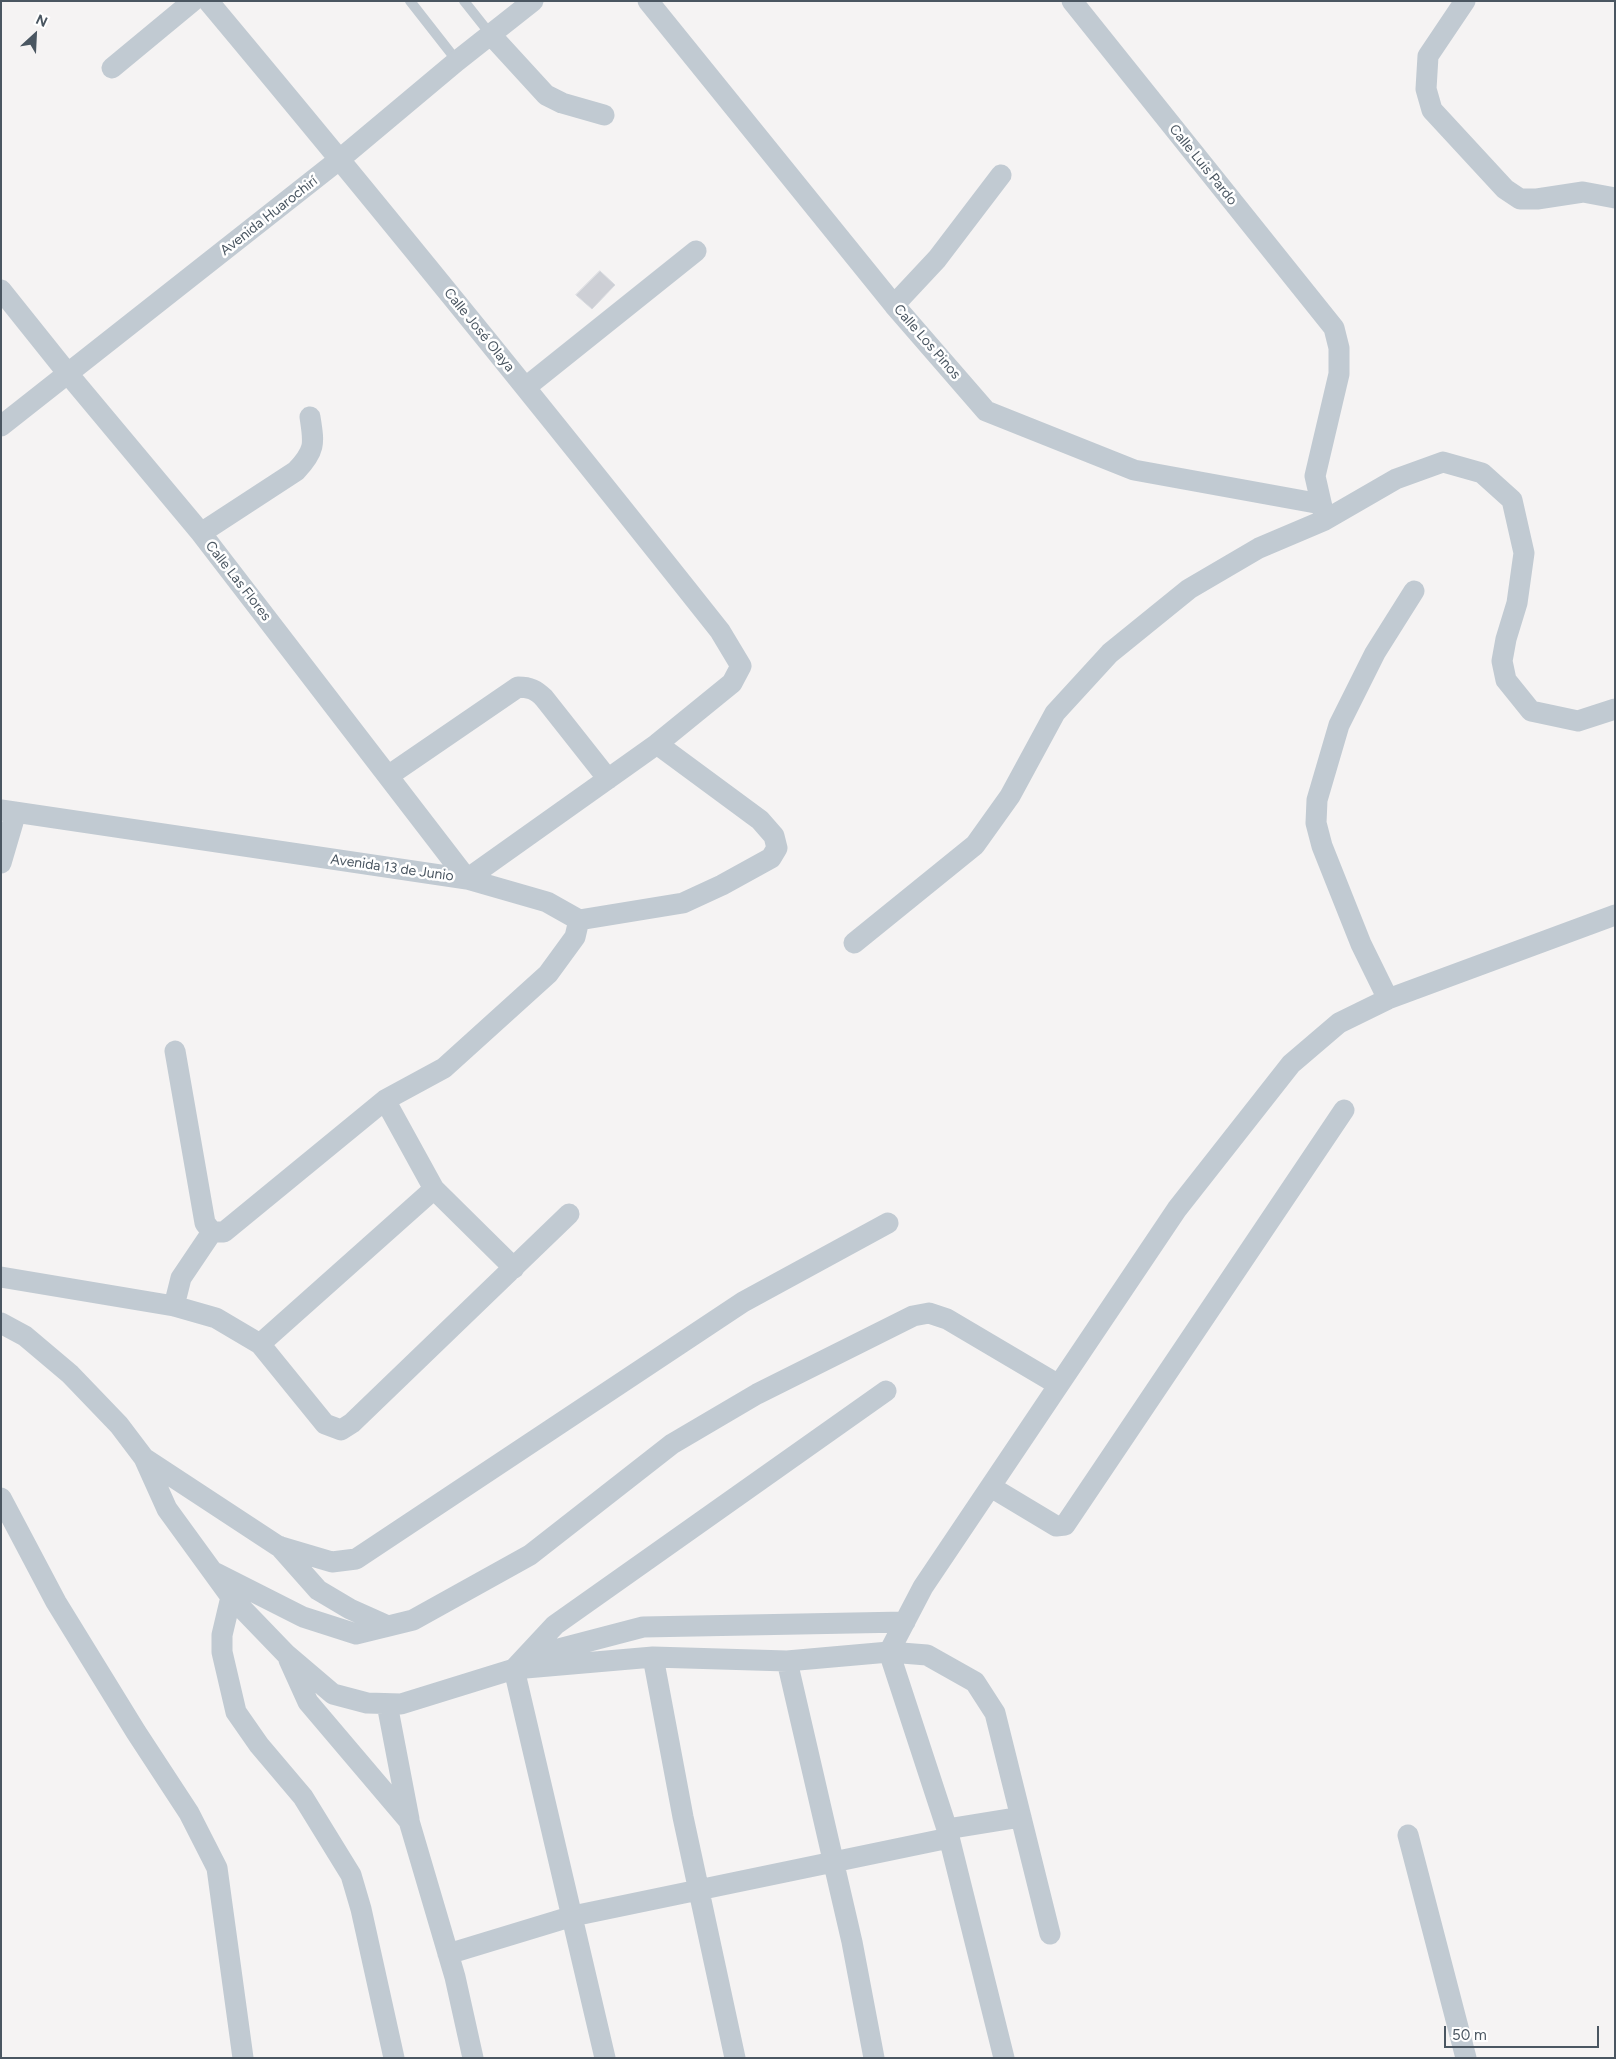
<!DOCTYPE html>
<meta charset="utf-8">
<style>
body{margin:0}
#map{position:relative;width:1616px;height:2059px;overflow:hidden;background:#f5f3f3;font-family:Figtree,sans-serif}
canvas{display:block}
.frame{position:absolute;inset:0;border:2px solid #4a5661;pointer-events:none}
.north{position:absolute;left:10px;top:10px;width:50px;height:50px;-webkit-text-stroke:4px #fff;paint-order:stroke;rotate:25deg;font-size:14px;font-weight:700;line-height:20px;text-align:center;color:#4a5661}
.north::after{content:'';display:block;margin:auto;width:18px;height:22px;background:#4a5661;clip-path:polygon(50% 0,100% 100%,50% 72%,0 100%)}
.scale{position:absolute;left:1444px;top:2026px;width:155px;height:22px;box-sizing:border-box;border:2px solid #4a5661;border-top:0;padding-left:6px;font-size:15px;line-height:18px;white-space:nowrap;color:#4a5661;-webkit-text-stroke:4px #fff;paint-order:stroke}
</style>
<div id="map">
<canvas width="1616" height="2059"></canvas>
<div class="frame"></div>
<div class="north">N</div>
<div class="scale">50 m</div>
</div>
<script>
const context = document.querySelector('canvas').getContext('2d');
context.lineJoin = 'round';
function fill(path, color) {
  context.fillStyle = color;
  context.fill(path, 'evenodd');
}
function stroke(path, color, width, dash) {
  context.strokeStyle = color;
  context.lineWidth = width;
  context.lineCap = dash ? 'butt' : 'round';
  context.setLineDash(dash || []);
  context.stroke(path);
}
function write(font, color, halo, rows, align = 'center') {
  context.font = font + ' Figtree,sans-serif';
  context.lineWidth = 5;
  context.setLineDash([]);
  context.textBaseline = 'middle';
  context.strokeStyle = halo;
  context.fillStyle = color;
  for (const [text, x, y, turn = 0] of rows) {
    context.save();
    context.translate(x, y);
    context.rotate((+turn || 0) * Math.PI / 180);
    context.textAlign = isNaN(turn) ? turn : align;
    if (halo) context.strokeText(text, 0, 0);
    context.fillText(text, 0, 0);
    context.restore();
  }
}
const building = new Path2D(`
 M600 271 615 285 592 309 576 295Z`);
const service = new Path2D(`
 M410 1 457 61
 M464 1 491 35`);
const minor = new Path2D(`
 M648 1 894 305 986 411 1134 470 1321 504
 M1072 1 1334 328 1339 348V374L1315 476 1325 520 1396 479 1443 462 1482 473 1512 500 1524 553 1517 603 1506 639 1502 661 1506 680 1531 711 1578 721 1615 709
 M1465 1 1428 56 1426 89 1432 110 1505 189 1520 199H1537L1583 192 1615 198
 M491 35 546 95 562 103 604 115
 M112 68 193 1
 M1 290 69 375 201 533 467 879 547 902 579 920 575 937 548 974 444 1068 385 1100 224 1232H212L205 1223 175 1051
 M894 305 937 259 1001 175
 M526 387 696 251
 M1 426 340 159 457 61 533 1
 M201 533 296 471C316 450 314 443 310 417
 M388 776 518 687C530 687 536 690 544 698L608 779
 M1 810 467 879 657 744 732 683 741 666 720 631C552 419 382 209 208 1
 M1 863 16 812
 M579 920 683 903 722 885 771 858 777 848 774 836 760 820 657 744
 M854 943 975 845 1010 796 1055 713 1110 653 1189 589 1259 548 1325 520
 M1388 999 1361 944 1322 846 1316 823 1317 800 1339 725 1375 653 1414 591
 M385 1100 434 1189 514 1268
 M1 1277 174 1306 216 1318 260 1344 325 1424 341 1430 352 1423 569 1214
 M174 1306 181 1278 212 1232
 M1 1323 25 1336 70 1374 119 1425 144 1458 167 1509 231 1597 286 1654 333 1694 367 1703 401 1704 514 1669 653 1657 787 1661 889 1652 927 1655 975 1682 995 1713 1050 1934
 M260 1344 434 1189
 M144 1458 278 1546 332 1562 356 1559 743 1302 888 1223
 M991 1487 1056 1526 1065 1525 1344 1110
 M1 1498 56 1602 136 1732 189 1813 217 1868 243 2058
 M279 1546 318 1590 350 1609 388 1626
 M216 1573 303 1617 356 1634 413 1620 530 1555 672 1444 757 1394 913 1316 929 1313 947 1319 1057 1384
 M231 1597 222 1635V1652L236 1712 259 1745 303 1797 351 1875 361 1909 394 2058
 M653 1657 683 1817 735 2058
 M289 1660 308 1702 409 1821 455 1977 473 2058
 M787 1661 852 1942 874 2058
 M525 1664 555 1650 643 1627 905 1622
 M514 1669 555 1625 886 1391
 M514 1669 605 2058
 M387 1704 409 1819
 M947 1829 1021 1817
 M1408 1835 1466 2058
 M448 1954 573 1916 949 1838
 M1004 2058 947 1829 889 1652 923 1587 1177 1209 1291 1064 1339 1023 1388 999 1615 915`);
const streetNames = [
 ["Calle Luis Pardo",1203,165,51],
 ["Avenida Huarochirí",269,216,-38],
 ["Calle José Olaya",479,330,51],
 ["Calle Los Pinos",927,342,49],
 ["Calle Las Flores",238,581,52],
 ["Avenida 13 de Junio",392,868,8]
];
fill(building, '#cdcfd5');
stroke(building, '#d7d9de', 1);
stroke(service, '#c1cad2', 10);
stroke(minor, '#c1cad2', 21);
write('14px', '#4a5661', '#fff', streetNames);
</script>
